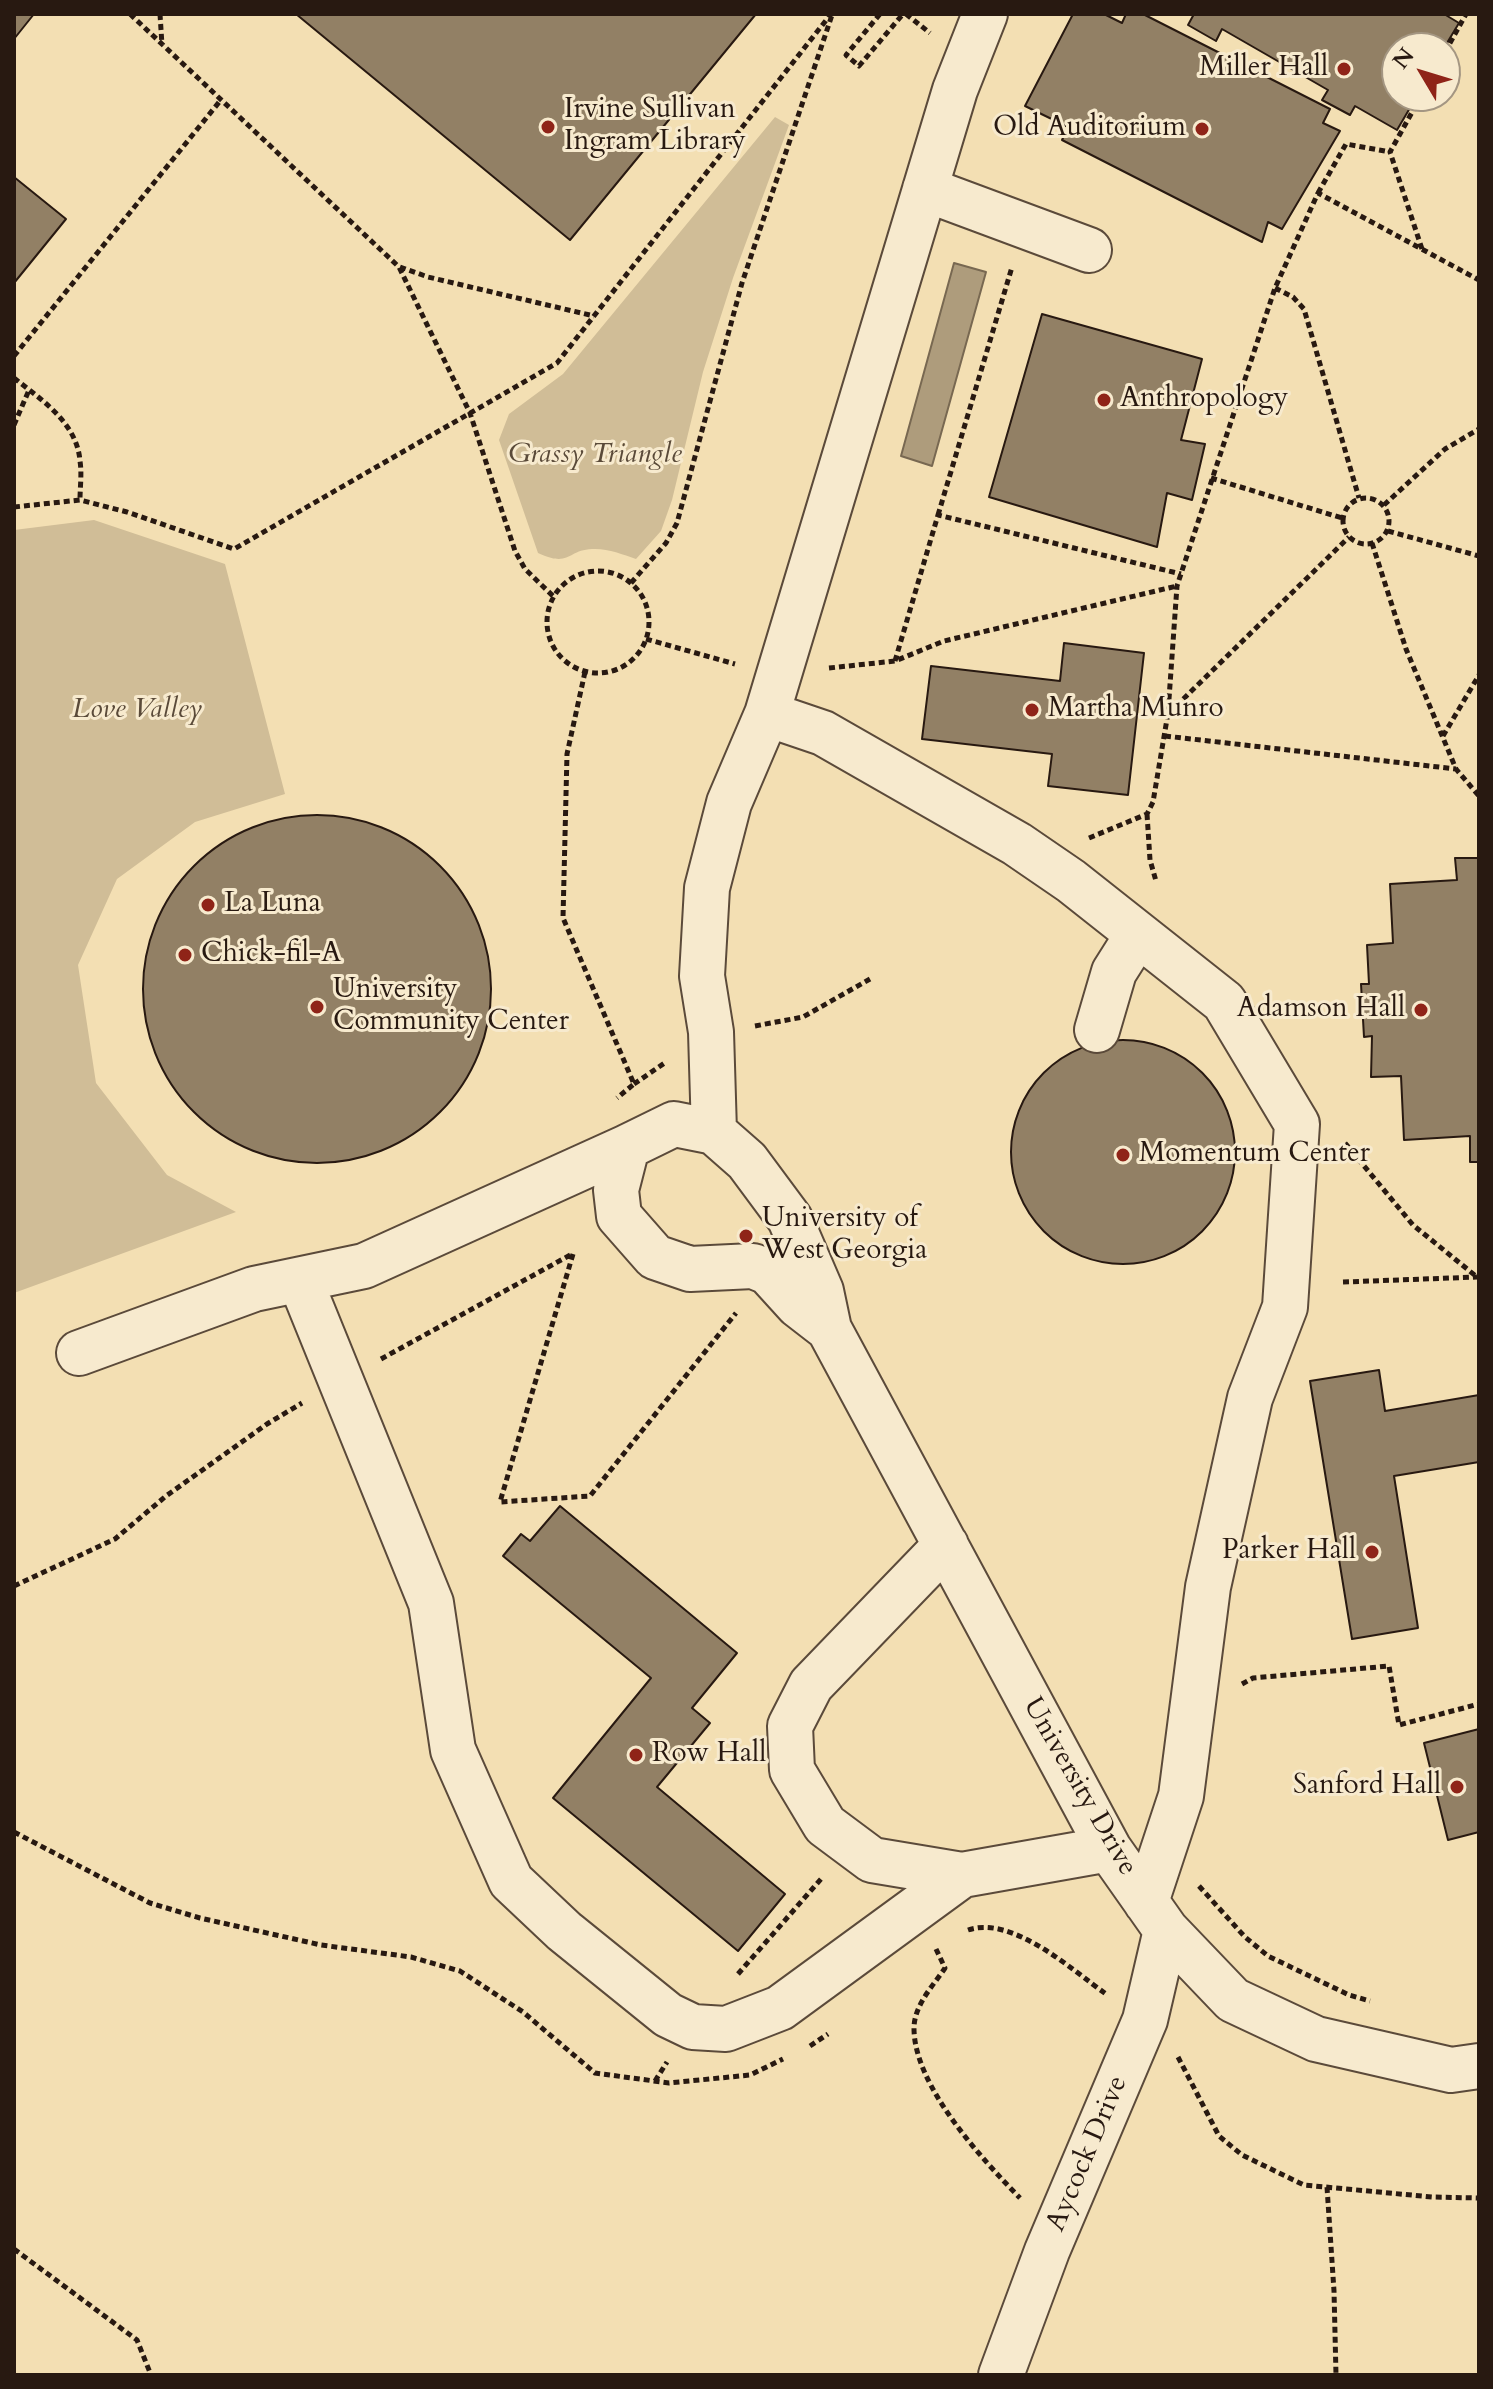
<!DOCTYPE html>
<style>
body{margin:0}
#map{position:relative;width:1493px;height:2389px;overflow:hidden;background:#f3dfb3;font-family:Cardo,serif}
canvas{display:block}
.frame{position:absolute;inset:0;border:16px solid #281911;pointer-events:none}
.north{position:absolute;left:1381px;top:32px;width:80px;height:80px;box-sizing:border-box;background:#f7eace;border:2px solid #a49682;border-radius:50%;rotate:308deg;font-size:22px;font-weight:700;line-height:32px;text-align:center;color:#281911}
.north::after{content:'';display:block;margin:auto;width:28px;height:36px;background:#8f2418;clip-path:polygon(50% 0,100% 100%,50% 72%,0 100%)}
</style>
<div id="map">
<canvas width="1493" height="2389"></canvas>
<div class="frame"></div>
<div class="north">N</div>
</div>
<script>
const context = document.querySelector('canvas').getContext('2d');
context.lineJoin = 'round';
function fill(path, color) {
  context.fillStyle = color;
  context.fill(path, 'evenodd');
}
function stroke(path, color, width, dash) {
  context.strokeStyle = color;
  context.lineWidth = width;
  context.lineCap = dash ? 'butt' : 'round';
  context.setLineDash(dash || []);
  context.stroke(path);
}
function write(font, color, halo, rows, align = 'center') {
  context.font = font + ' Cardo,serif';
  context.lineWidth = 6;
  context.setLineDash([]);
  context.textBaseline = 'middle';
  context.strokeStyle = halo;
  context.fillStyle = color;
  for (const [text, x, y, turn = 0] of rows) {
    context.save();
    context.translate(x, y);
    context.rotate((+turn || 0) * Math.PI / 180);
    context.textAlign = isNaN(turn) ? turn : align;
    if (halo) context.strokeText(text, 0, 0);
    context.fillText(text, 0, 0);
    context.restore();
  }
}
const green = new Path2D(`
 M775 117 789 125 733 278 703 372 672 500 661 531 636 559C622 554 607 548 592 549 567 550 570 568 538 553L499 440 509 414 563 374Z
 M94 520 225 564 285 794 195 822 117 879 78 965 96 1083 167 1175 236 1212 14 1293V530Z`);
const water = new Path2D(`
 M954 263 986 272 932 466 901 456Z`);
const building = new Path2D(`
 M14 14H34L14 39Z
 M296 14H756L570 240Z
 M1073 14H1104L1122 23 1126 14H1143L1330 109 1323 123 1340 131 1282 229 1268 222 1262 242 1062 140 1068 127 1025 106Z
 M1194 14H1444L1459 23 1444 48H1397V96H1417L1397 130 1355 106 1350 115 1322 100 1328 90 1222 29 1216 41 1188 25Z
 M14 177 66 219 14 283Z
 M1042 314 1202 359 1181 440 1205 444 1192 500 1167 493 1157 547 989 497Z
 M1064 643 1144 653 1128 795 1048 786 1052 754 922 739 931 666 1060 681Z
 M143 989a174 174 0 1 1 348 0a174 174 0 1 1-348 0Z
 M1455 858H1479V1162H1470V1136L1404 1140 1401 1076 1371 1077 1372 1036 1364 1037 1361 984H1369L1367 945 1393 943 1390 884 1457 880Z
 M1011 1152a112 112 0 1 1 224 0a112 112 0 1 1-224 0Z
 M1379 1370 1385 1411 1479 1395V1462L1394 1476 1418 1628 1352 1639 1310 1381Z
 M560 1506 737 1653 692 1708 710 1723 657 1787 785 1894 738 1951 553 1798 651 1678 503 1556 521 1534 530 1541Z
 M1479 1729V1832L1448 1840 1424 1743Z`);
const path = new Path2D(`
 M130 14 399 267 470 413 515 551 525 569 554 597
 M160 14 162 45
 M880 14 846 55 859 66 903 14
 M906 14 930 33
 M1445 52 1466 14
 M1421 96 1390 152 1422 249
 M1318 193 1346 144 1390 152
 M400 267 428 277 594 316
 M1275 288 1293 297 1304 309 1359 498
 M14 356 220 101
 M14 378C42 400 77 423 80 461 82 474 80 487 80 500
 M14 425 29 390
 M1211 478 1342 518
 M1343 521a23 23 0 1 1 46 0a23 23 0 1 1-46 0Z
 M1384 505 1445 449 1479 429
 M14 507 80 500 127 512 234 549 557 363 831 14
 M938 515 1012 267
 M1388 531 1479 556
 M1372 543 1406 649 1456 769 1479 796
 M547 622a51 51 0 1 1 102 0a51 51 0 1 1-102 0Z
 M631 583 666 543 677 523 742 283 832 15
 M646 639 735 664
 M895 661 938 515 1181 574
 M829 668 895 661 944 641 1177 586
 M585 672 567 754 563 918 634 1084 617 1098
 M1169 713 1349 537
 M1165 736 1456 769
 M1443 736 1479 675
 M1147 814 1150 860 1156 881
 M1089 838 1147 814 1153 802 1168 713 1177 586 1275 288 1318 193 1479 280
 M755 1026 803 1017 870 979
 M634 1084 666 1062
 M1345 1143 1413 1225 1477 1277
 M573 1254 500 1502 590 1496 736 1313
 M1343 1282 1477 1277
 M381 1359 572 1254
 M14 1586 115 1539 166 1496 267 1424 302 1403
 M1242 1684 1253 1678 1389 1666 1399 1725 1479 1704
 M14 1832 150 1903 200 1918 321 1945 411 1957 460 1971 523 2012 595 2073 669 2083 750 2075 783 2059
 M1199 1886 1245 1937 1268 1956 1349 1995 1370 2001
 M968 1930C1012 1915 1071 1969 1106 1994
 M936 1949 945 1968C933 1986 915 2004 914 2027 913 2085 982 2159 1020 2198
 M738 1974 821 1879
 M810 2046 828 2034
 M1178 2057 1219 2136 1242 2155 1304 2185 1432 2197 1479 2198
 M655 2081 667 2062
 M1327 2187 1334 2291 1336 2375
 M14 2249 137 2340 151 2375`);
const minor = new Path2D(`
 M925 189 1089 250
 M767 714 955 90 985 14
 M1097 1030 1114 972 1138 934
 M714 1132 711 1032 702 976 707 888 729 803 767 714 823 733 1017 844 1071 881 1224 1002 1297 1124 1285 1307 1250 1398 1208 1587 1181 1796 1146 1902
 M300 1280 431 1603 453 1750 511 1881 564 1931 668 2015 693 2027 726 2029 780 2008 962 1875
 M829 1329 798 1305 768 1272 753 1266 690 1269 655 1257 619 1216 616 1190 627 1147 674 1124 714 1132 747 1161 790 1219 821 1291 829 1329 1109 1849 1166 1930 1233 2000 1316 2039 1451 2070 1479 2066
 M79 1353 254 1289 364 1266 627 1147
 M946 1545 811 1685 790 1726 792 1770 825 1825 872 1860 962 1875 1109 1849
 M1001 2375 1047 2251 1145 2020 1166 1930`);
const markers = [
 [1344,69,8,"#8f2418"],
 [548,127,8,"#8f2418"],
 [1202,129,8,"#8f2418"],
 [1104,400,8,"#8f2418"],
 [1032,710,8,"#8f2418"],
 [208,905,8,"#8f2418"],
 [185,955,8,"#8f2418"],
 [317,1007,8,"#8f2418"],
 [1421,1010,8,"#8f2418"],
 [1123,1155,8,"#8f2418"],
 [746,1236,8,"#8f2418"],
 [1372,1552,8,"#8f2418"],
 [636,1755,8,"#8f2418"],
 [1457,1787,8,"#8f2418"]
];
const poiNames = [
 ["Miller Hall",1328,69,"right"],
 ["Irvine Sullivan",564,111],
 ["Ingram Library",564,143],
 ["Old Auditorium",1186,129,"right"],
 ["Anthropology",1120,400],
 ["Martha Munro",1048,710],
 ["La Luna",224,905],
 ["Chick-fil-A",201,955],
 ["University",333,991],
 ["Community Center",333,1023],
 ["Adamson Hall",1405,1010,"right"],
 ["Momentum Center",1139,1155],
 ["University of",762,1220],
 ["West Georgia",762,1252],
 ["Parker Hall",1356,1552,"right"],
 ["Row Hall",652,1755],
 ["Sanford Hall",1441,1787,"right"]
];
const parkNames = [
 ["Grassy Triangle",595,456],
 ["Love Valley",137,711]
];
const streetNames = [
 ["University Drive",1079,1787,60],
 ["Aycock Drive",1088,2154,-67]
];
fill(green, '#d0bd97');
fill(water, '#ae9c7c');
stroke(water, '#786851', 2);
fill(building, '#928065');
stroke(building, '#281911', 2);
stroke(minor, '#5b4a3a', 48);
stroke(path, '#281911', 5, [6, 4]);
stroke(minor, '#f7eace', 44);
for (const [x, y, r, color] of markers) {
  const dot = new Path2D();
  dot.arc(x, y, r, 0, 2 * Math.PI);
  context.fillStyle = color;
  context.fill(dot);
  stroke(dot, '#f7eace', 3);
}
write('28px', '#281911', '#f7eace', poiNames, 'left');
write('italic 28px', '#5a4a39', '#f7eace', parkNames);
write('28px', '#281911', '#f7eace', streetNames);
</script>
